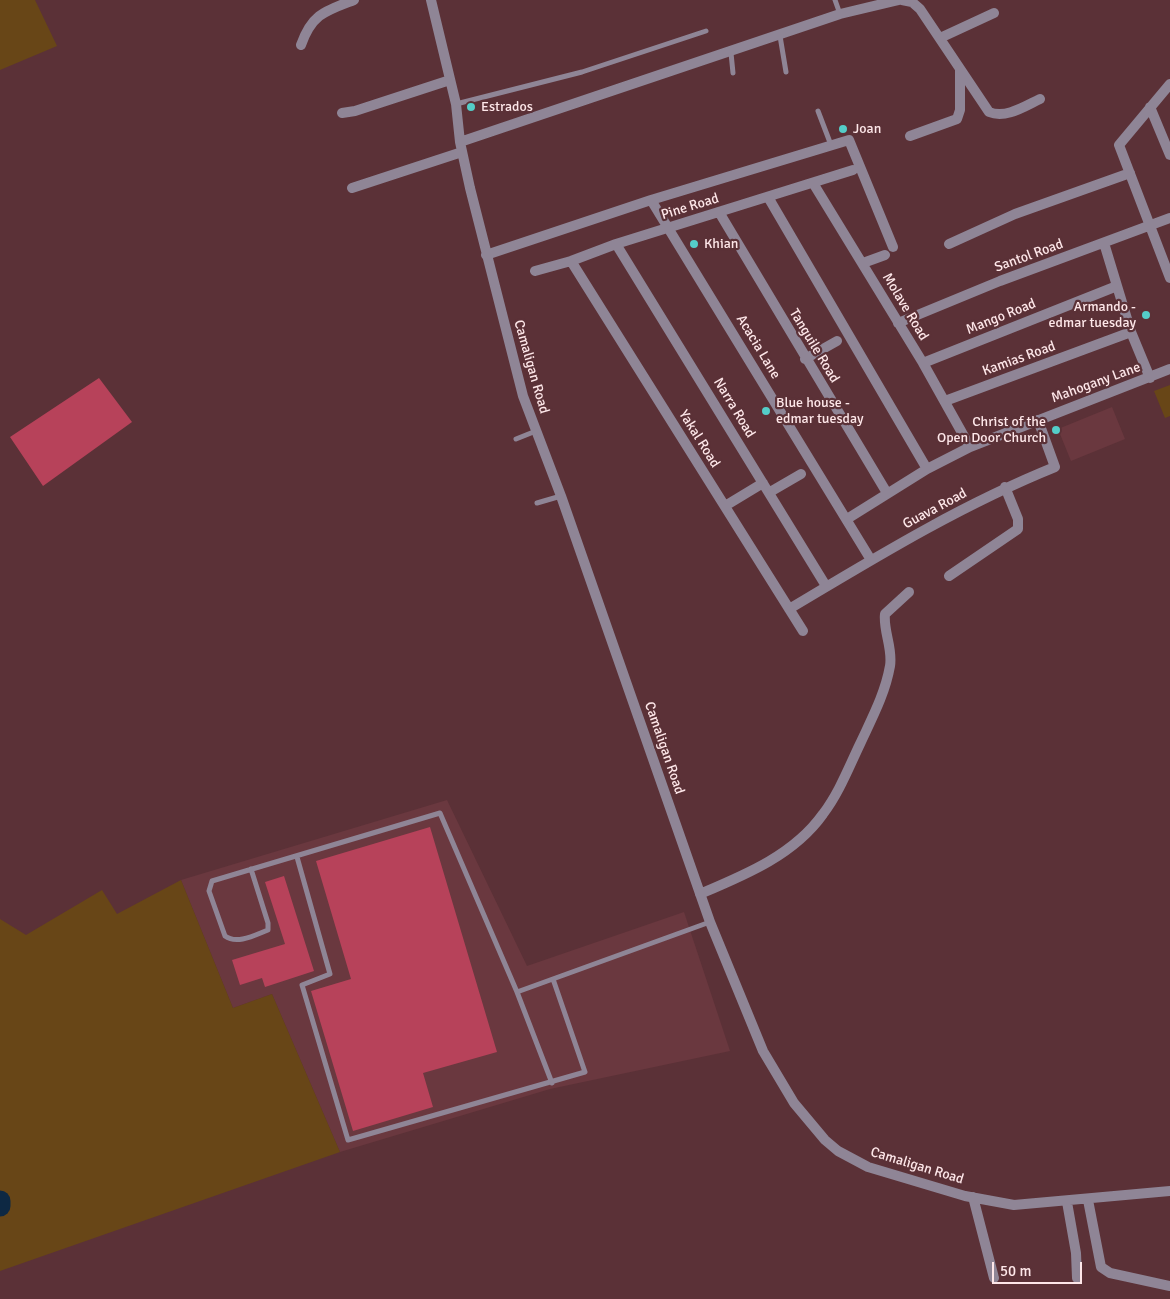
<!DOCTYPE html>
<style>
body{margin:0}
#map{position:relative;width:1170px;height:1299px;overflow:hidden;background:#5b3137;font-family:Signika,sans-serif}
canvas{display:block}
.scale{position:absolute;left:992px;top:1262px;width:90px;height:22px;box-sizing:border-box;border:2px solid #fee7e9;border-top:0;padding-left:6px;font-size:15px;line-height:18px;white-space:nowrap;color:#fee7e9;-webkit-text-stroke:4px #5b3137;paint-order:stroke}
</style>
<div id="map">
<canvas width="1170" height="1299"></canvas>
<div class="scale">50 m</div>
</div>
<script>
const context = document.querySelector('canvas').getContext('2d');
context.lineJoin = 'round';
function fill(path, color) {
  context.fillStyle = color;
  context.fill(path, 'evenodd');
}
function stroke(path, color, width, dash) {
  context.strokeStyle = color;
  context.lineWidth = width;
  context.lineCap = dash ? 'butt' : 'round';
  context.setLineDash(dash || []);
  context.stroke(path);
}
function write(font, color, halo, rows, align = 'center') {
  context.font = font + ' Signika,sans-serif';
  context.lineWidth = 4.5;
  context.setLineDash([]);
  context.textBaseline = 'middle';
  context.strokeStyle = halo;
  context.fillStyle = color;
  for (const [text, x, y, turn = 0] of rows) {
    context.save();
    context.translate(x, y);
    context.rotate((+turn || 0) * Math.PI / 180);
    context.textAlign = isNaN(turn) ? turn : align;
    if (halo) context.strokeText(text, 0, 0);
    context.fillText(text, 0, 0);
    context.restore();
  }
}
const built = new Path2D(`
 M1112 407 1125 439 1071 461 1058 429Z
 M447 800 527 966 684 912 730 1051 550 1089 340 1152 272 994 233 1008 181 880Z`);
const green = new Path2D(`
 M0 0H35L57 46 0 70Z
 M1170 385V416L1165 418 1154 391Z
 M181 880 233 1008 272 994 340 1152 0 1271V919L26 935 102 890 117 914Z`);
const river = new Path2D(`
 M0 1201V1206`);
const building = new Path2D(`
 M99 378 132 422 43 486 10 437Z
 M430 827 497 1052 423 1073 433 1107 353 1131 311 991 351 979 316 861Z
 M284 876 314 971 265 987 262 978 240 985 232 960 285 944 265 882Z`);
const service = new Path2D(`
 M835 0 840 14
 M780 36 786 72
 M731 53 733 73
 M456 104 582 72 706 31
 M818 111 831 145
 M516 439 536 431
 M537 503 561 496
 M297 857 330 974 302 985 348 1140 585 1072 553 979
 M251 869 268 923V930C255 935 237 945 225 936L209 891 212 881 440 813 517 992 552 1083
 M517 992 710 922`);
const minor = new Path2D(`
 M431 0 456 104 460 142 470 188 523 396 561 496 710 922 763 1051 794 1103 825 1140 838 1151 868 1167 965 1196 1014 1205 1170 1191
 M902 0 912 2 920 9 989 112C1006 119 1025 106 1040 99
 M940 38 994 13
 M301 45C312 14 325 11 354 0
 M1170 84 1119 145 1170 278
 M1150 107 1170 155
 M342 113 355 111 450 80
 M910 136 957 119 960 110V69
 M460 142 840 14 899 0
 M813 183 923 363 970 447
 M352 188 462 152
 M768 197 927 469
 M651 200 871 560
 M719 212 887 493
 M1104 243 1131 332 1150 378
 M616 244 826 586
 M949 244 1015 214 1130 173
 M486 255 651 200 849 140 893 247
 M571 261 803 631
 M863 263 885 255
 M535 271 571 261 616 244 853 170
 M898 323 1000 281 1170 218
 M805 359 837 341
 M923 363 1117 286
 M945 401 1131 332
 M770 492 801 474
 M725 506 763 483
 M847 519 927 469 970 447 1170 369
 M949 576 1018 529V519L1005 487
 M789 609C876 557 961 505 1055 467L1038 420
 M700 894C745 875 794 855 823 814 839 793 849 767 860 744 872 718 885 694 890 666 893 648 883 631 885 614L909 592
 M973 1197 994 1278
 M1088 1200 1101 1267 1110 1273 1170 1286
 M1067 1202 1076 1253 1077 1278`);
const markers = [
 [471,107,5,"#54cdc8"],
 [843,129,5,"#54cdc8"],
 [694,244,5,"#54cdc8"],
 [1146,315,5,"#54cdc8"],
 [766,411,5,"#54cdc8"],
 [1056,430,5,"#54cdc8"]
];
const poiNames = [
 ["Estrados",481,107],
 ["Joan",853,129],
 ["Khian",704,244],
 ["Armando -",1136,307,"right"],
 ["edmar tuesday",1136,323,"right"],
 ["Blue house -",776,403],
 ["edmar tuesday",776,419],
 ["Christ of the",1046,422,"right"],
 ["Open Door Church",1046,438,"right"]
];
const streetNames = [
 ["Pine Road",690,207,-17],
 ["Santol Road",1029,256,-20],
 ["Molave Road",905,307,59],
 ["Mango Road",1001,317,-22],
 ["Tanguile Road",814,346,59],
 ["Acacia Lane",758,347,59],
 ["Kamias Road",1019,359,-20],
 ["Camaligan Road",531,367,74],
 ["Mahogany Lane",1096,383,-20],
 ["Narra Road",734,408,59],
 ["Yakal Road",699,439,58],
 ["Guava Road",935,509,-28],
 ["Camaligan Road",664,748,71],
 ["Camaligan Road",917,1166,17]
];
fill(built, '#6a383f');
fill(green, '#684617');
stroke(river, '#0d2843', 21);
fill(building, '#b7425a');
stroke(service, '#8f8596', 5);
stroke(minor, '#8f8596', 10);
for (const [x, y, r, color] of markers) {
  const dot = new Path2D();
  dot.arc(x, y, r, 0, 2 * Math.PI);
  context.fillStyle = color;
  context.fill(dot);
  stroke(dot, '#5b3137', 2);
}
write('14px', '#fee7e9', '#5b3137', poiNames, 'left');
write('14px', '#fee7e9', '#5b3137', streetNames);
</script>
